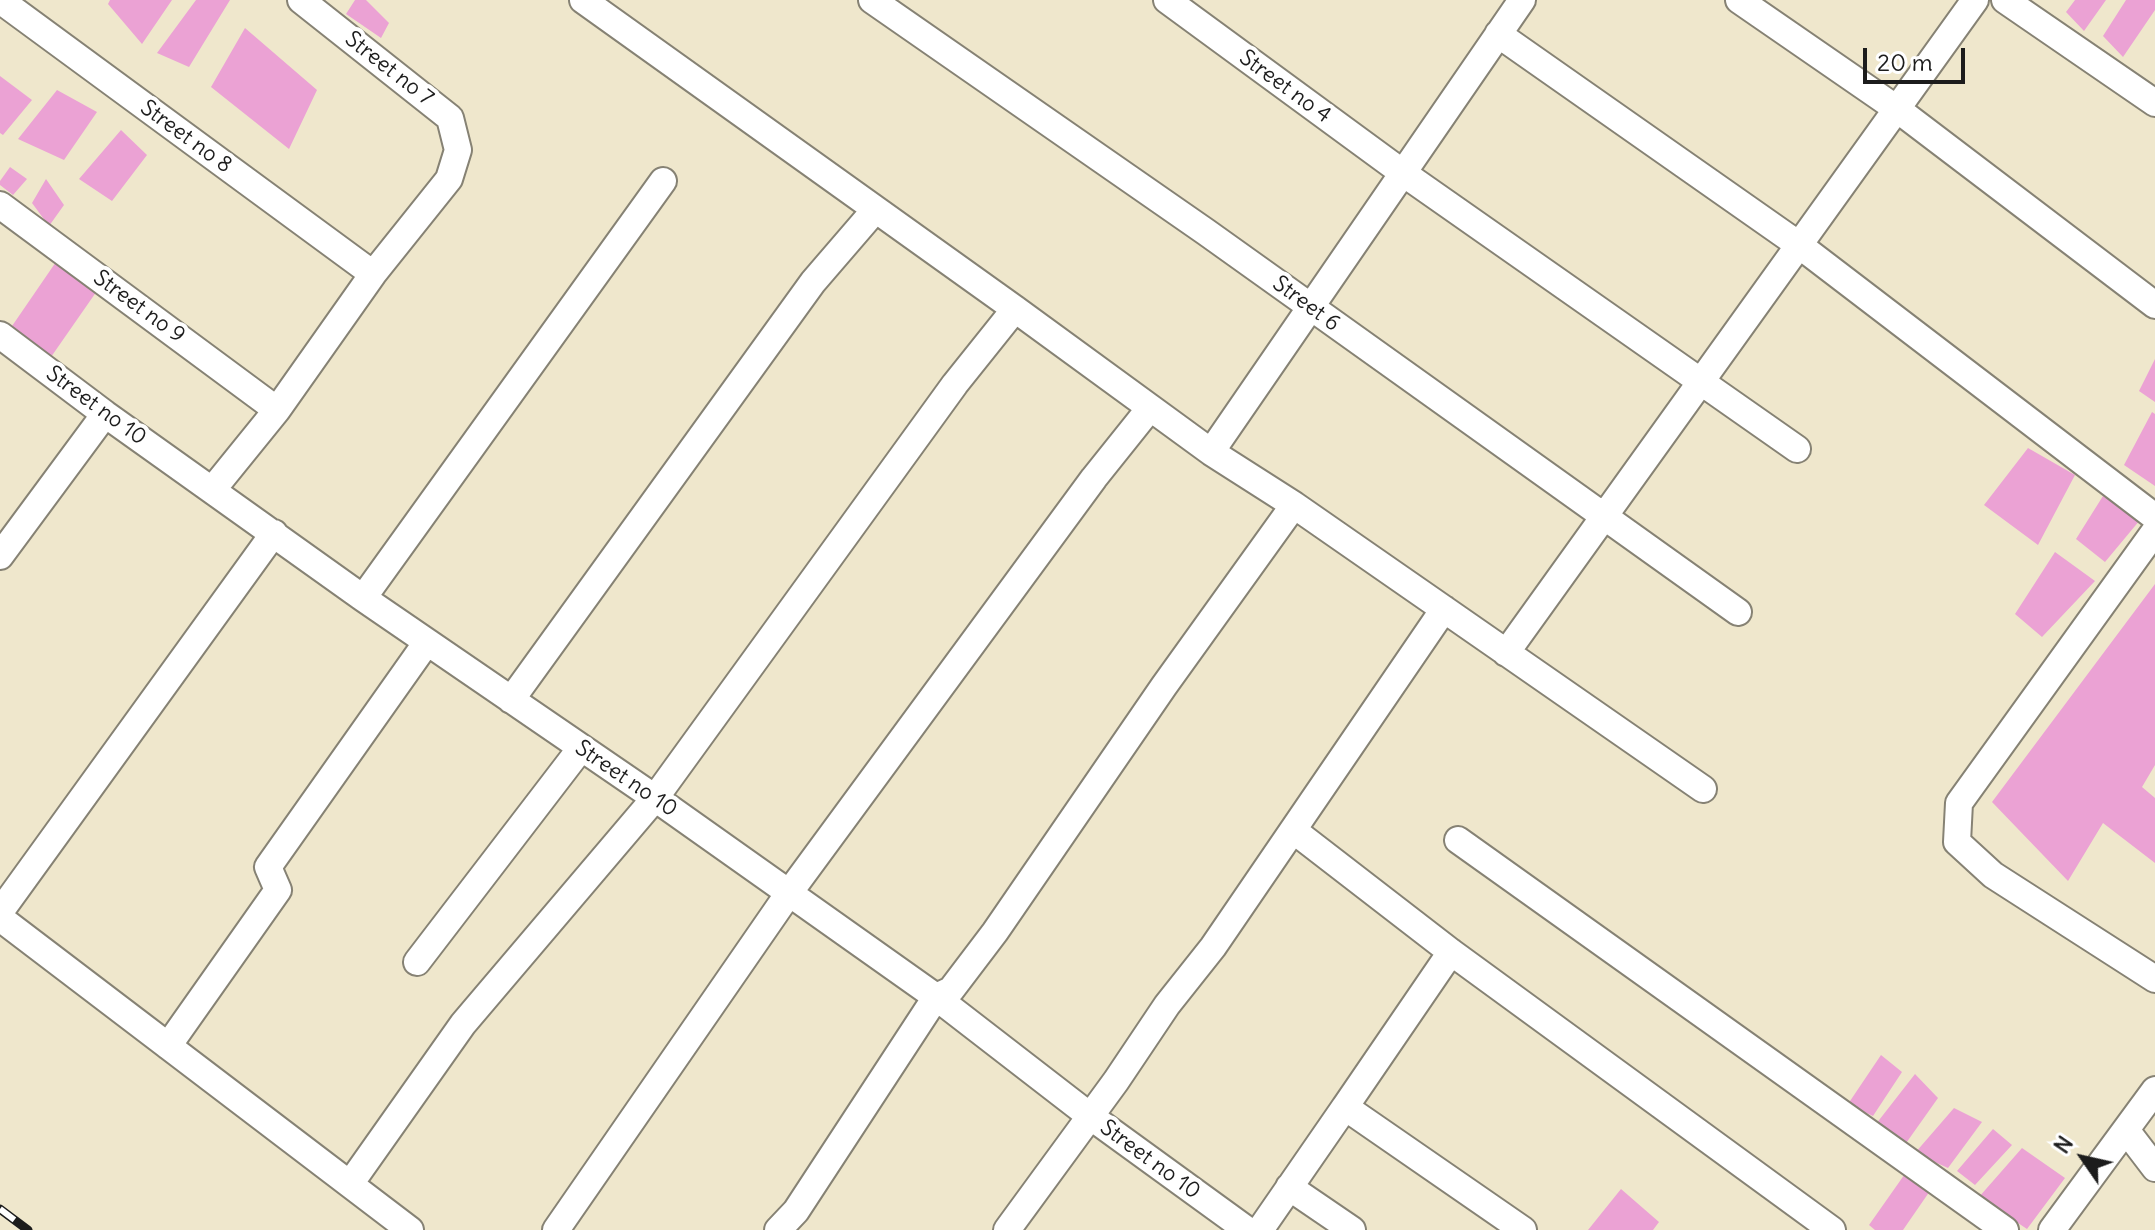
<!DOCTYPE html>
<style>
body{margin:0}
#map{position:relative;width:2155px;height:1230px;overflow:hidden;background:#efe7cc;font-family:Delius,sans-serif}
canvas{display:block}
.north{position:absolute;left:2043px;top:1118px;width:80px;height:80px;-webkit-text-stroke:6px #fff;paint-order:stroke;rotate:304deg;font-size:22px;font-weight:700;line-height:32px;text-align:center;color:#1c1c1c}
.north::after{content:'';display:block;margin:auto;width:28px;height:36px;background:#1c1c1c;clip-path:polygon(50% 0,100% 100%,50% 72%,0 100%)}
.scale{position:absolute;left:1863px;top:48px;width:102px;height:36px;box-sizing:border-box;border:4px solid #1c1c1c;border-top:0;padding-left:10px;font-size:24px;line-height:28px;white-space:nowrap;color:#1c1c1c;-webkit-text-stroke:6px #fff;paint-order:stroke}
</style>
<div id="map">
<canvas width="2155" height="1230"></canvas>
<div class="north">N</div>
<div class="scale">20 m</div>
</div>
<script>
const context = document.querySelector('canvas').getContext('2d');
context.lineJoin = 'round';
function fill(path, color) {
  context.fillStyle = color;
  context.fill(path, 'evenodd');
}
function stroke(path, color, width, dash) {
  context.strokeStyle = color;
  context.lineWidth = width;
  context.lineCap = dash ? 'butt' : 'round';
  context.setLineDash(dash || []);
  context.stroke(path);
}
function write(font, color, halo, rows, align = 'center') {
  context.font = font + ' Delius,sans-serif';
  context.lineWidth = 8;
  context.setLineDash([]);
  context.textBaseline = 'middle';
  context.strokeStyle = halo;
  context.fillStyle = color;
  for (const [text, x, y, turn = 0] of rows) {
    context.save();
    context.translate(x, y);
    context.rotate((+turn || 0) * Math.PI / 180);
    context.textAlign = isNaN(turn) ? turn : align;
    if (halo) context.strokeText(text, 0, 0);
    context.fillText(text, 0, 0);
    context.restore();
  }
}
const building = new Path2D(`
 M110 0H172L142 44 108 4Z
 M196 0H230L189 67 157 53Z
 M355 0H366L389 23 381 38 346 14Z
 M2075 0H2106L2084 31 2066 12Z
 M2126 0H2155V10L2123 57 2103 36Z
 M245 28 317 90 289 149 211 87Z
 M0 76 32 100 3 135 0 133Z
 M57 90 97 112 64 160 18 139Z
 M121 130 147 155 112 201 79 179Z
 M10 167 27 179 13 195 0 185V181Z
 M46 179 64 205 49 226 32 203Z
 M58 259 99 288 51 357 10 329Z
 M2155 359V402L2139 391Z
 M2152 412 2155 414V486L2124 465Z
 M2028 448 2075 475 2038 545 1984 505Z
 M2103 496 2140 520 2105 562 2076 539Z
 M2055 552 2095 581 2042 637 2015 614Z
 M2155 584V765L2142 787 2155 798V863L2103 823 2068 881 1992 802Z
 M1881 1055 1902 1072 1873 1116 1848 1104Z
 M1915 1074 1938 1098 1904 1146 1876 1124Z
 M1954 1108 1982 1122 1948 1168 1915 1153Z
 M1993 1129 2012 1145 1975 1185 1957 1171Z
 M2022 1148 2065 1178 2027 1229 1979 1197Z
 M1907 1171 1932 1188 1903 1230H1875L1869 1225Z
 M1621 1189 1659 1222 1653 1230H1588Z`);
const minor = new Path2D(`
 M0 0 373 274
 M583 0 1015 309 1211 452 1294 505 1703 789
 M872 0 1206 232 1738 612
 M1167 0 1403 173 1797 449
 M1739 0 1897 109 2155 305
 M2005 0 2155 103
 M1498 34 1799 245 2155 517
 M0 205 277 410
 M0 335 105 414 363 598 655 798 936 997 1090 1116 1247 1230
 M1211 452 1522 0
 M213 489 277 410 373 274 449 179 458 150 450 118 301 0
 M2155 531 1959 803 1957 842 1993 875 2155 979
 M0 556 105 414
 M363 598 663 181
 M1506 653 1975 0
 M511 700 813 282 875 210
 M1293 830 1451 952 1832 1230
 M1458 840 2005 1230
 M0 912 274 533
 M0 918 410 1230
 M417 962 581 748
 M168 1046 278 890 268 867 427 642
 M1345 1107 1451 952
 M2126 1130 2155 1168
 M350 1184 463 1024 655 798 955 384 1015 309
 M1289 1187 1352 1230
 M556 1230 789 893 1094 478 1150 408
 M778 1230 796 1211 936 997 951 990 995 932 1164 686 1294 505
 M1007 1230 1116 1081 1167 1005 1213 947 1444 609
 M1260 1230 1345 1107 1523 1230
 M2052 1230 2155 1090`);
const rail = new Path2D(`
 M0 1209 28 1230`);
const streetNames = [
 ["Street no 7",389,69,38],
 ["Street no 4",1285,87,36],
 ["Street no 8",186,137,36],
 ["Street 6",1306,304,36],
 ["Street no 9",139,307,36],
 ["Street no 10",96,406,36],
 ["Street no 10",626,779,34],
 ["Street no 10",1150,1160,36]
];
fill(building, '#eba2d4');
stroke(minor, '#868274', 30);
stroke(minor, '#fff', 26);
stroke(rail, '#1c1c1c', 9);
stroke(rail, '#fff', 6, [18]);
write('22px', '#1c1c1c', '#fff', streetNames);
</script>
